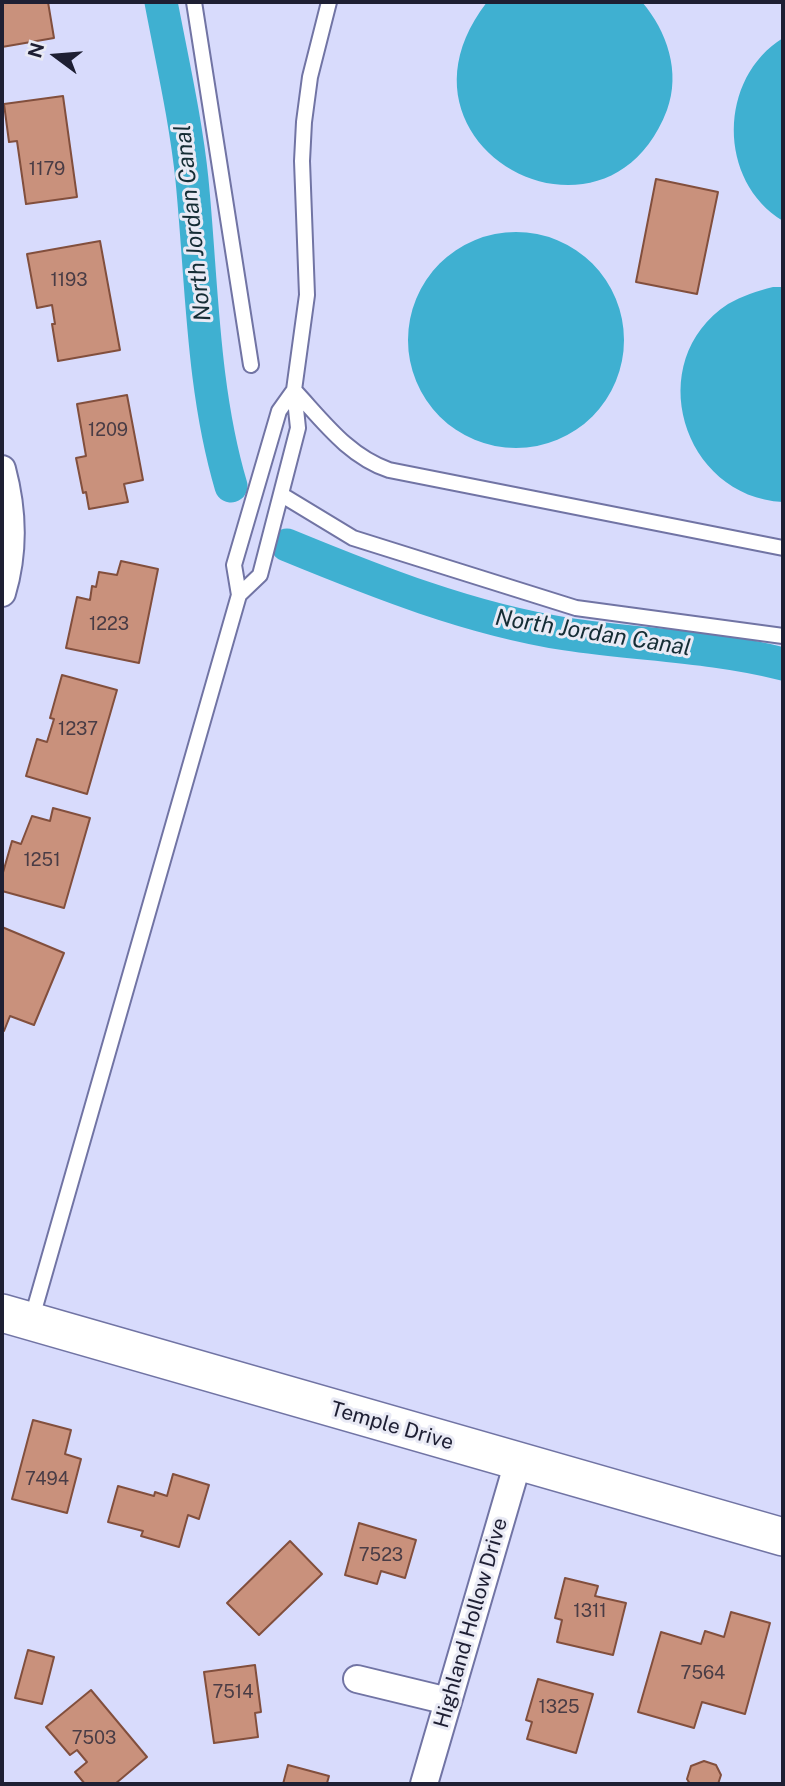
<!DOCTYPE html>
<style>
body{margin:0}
#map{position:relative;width:785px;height:1786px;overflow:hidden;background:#d8dbfc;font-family:"Public Sans",sans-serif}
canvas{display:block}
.frame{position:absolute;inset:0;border:4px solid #1e1f33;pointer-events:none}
.north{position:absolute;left:21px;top:21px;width:70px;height:70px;-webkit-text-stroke:5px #e9eaf5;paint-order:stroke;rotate:286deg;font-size:19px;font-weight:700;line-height:28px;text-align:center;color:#1e1f33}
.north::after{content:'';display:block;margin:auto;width:24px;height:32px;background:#1e1f33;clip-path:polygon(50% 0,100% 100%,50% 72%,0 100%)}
</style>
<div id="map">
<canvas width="785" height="1786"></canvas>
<div class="frame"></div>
<div class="north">N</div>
</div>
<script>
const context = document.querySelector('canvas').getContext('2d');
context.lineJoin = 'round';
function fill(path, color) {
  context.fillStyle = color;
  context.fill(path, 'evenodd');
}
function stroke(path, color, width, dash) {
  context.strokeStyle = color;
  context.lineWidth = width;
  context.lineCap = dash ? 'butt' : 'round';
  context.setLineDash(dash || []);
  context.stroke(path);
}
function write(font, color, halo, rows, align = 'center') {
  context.font = font + ' "Public Sans",sans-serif';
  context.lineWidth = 6;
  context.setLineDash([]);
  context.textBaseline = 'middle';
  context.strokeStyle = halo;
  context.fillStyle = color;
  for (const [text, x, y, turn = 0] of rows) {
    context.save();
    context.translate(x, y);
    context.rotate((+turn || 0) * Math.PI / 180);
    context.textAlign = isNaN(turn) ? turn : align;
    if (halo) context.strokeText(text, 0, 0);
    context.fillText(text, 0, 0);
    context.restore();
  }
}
const water = new Path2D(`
 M487 2H642C667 31 681 72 667 110 606 270 375 146 487 2Z
 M783 38V221C717 181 718 78 783 38Z
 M408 340a108 108 0 1 1 216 0a108 108 0 1 1-216 0Z
 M773 287H783V502C682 497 641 361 728 304 742 296 757 291 773 287Z`);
const canal = new Path2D(`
 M161 2C172 60 186 121 192 180 202 282 202 388 231 486
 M287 545C377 582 470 619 566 634 639 645 712 646 783 664`);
const building = new Path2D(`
 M2 2H48L54 38 2 47Z
 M63 96 77 197 26 204 17 141 9 142 4 104Z
 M656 179 718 192 697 294 636 282Z
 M100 241 120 350 58 361 52 324H55L52 305 37 308 27 254Z
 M127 395 143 480 124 484 128 502 89 509 86 492 83 493 76 458 86 456 77 404Z
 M121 561 158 569 139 663 66 648 77 597 90 600 92 586 96 587 99 572 117 575Z
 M62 675 117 690 87 794 26 776 37 739 47 742 54 719 50 718Z
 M53 808 90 818 64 908 2 891V876L12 841 21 844 32 816 50 821Z
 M2 927 64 953 34 1025 10 1016 4 1031 2 1030Z
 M33 1420 71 1430 65 1454 81 1459 67 1513 12 1499Z
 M173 1474 209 1485 199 1519 188 1515 179 1547 141 1536 143 1531 108 1522 118 1486 154 1496 155 1492 167 1496Z
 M359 1523 416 1540 405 1578 381 1571 377 1584 345 1575Z
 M290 1541 322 1574 259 1635 227 1603Z
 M565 1578 598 1586 595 1596 626 1603 613 1655 557 1642 562 1620 555 1618Z
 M731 1612 770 1623 745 1714 702 1702 694 1728 638 1712 661 1632 701 1644 705 1631 724 1637Z
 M28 1650 54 1657 42 1704 15 1698Z
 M255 1665 261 1712 255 1713 258 1737 214 1743 204 1672Z
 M538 1679 593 1694 576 1753 527 1739 532 1722 526 1720Z
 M91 1690 147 1757 115 1784H85L75 1772 87 1762 77 1750 70 1755 46 1727Z
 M704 1761 716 1765 721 1775 718 1784H690L687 1779 691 1766Z
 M288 1765 329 1776 327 1783 330 1784H283Z`);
const lane = new Path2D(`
 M194 2 251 365
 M294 390C323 421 348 456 389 470L783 548
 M282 495 353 538 576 608 783 636
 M239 595 260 575 298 428 294 390 307 295 302 161 304 122 310 77 329 2
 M31 1321 239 595 234 565 279 411 294 390`);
const street = new Path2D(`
 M2 469C13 510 14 553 2 593
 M357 1679 448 1701
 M424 1784 518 1462`);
const secondary = new Path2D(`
 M2 1313 783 1537`);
const numberNames = [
 ["1179",47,169],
 ["1193",69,280],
 ["1209",108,430],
 ["1223",109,624],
 ["1237",78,729],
 ["1251",42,860],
 ["7494",47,1479],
 ["7523",381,1555],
 ["1311",590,1611],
 ["7564",703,1673],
 ["7514",233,1692],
 ["1325",559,1707],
 ["7503",94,1738]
];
const streetNames = [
 ["Temple Drive",392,1426,16],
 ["Highland Hollow Drive",471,1623,-74]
];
const waterNames = [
 ["North Jordan Canal",193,223,-96],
 ["North Jordan Canal",593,633,9]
];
fill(water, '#3fb0d1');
stroke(canal, '#3fb0d1', 33);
fill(building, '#c9917c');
stroke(building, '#824f3d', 2);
stroke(lane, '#7174a4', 18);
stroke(street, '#7174a4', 30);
stroke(secondary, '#7174a4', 40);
stroke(lane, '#fff', 14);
stroke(street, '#fff', 26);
stroke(secondary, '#fff', 37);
write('18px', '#493c45', null, numberNames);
write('21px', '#1e1f33', '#e9eaf5', streetNames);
write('italic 23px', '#152d35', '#e9eaf5', waterNames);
</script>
